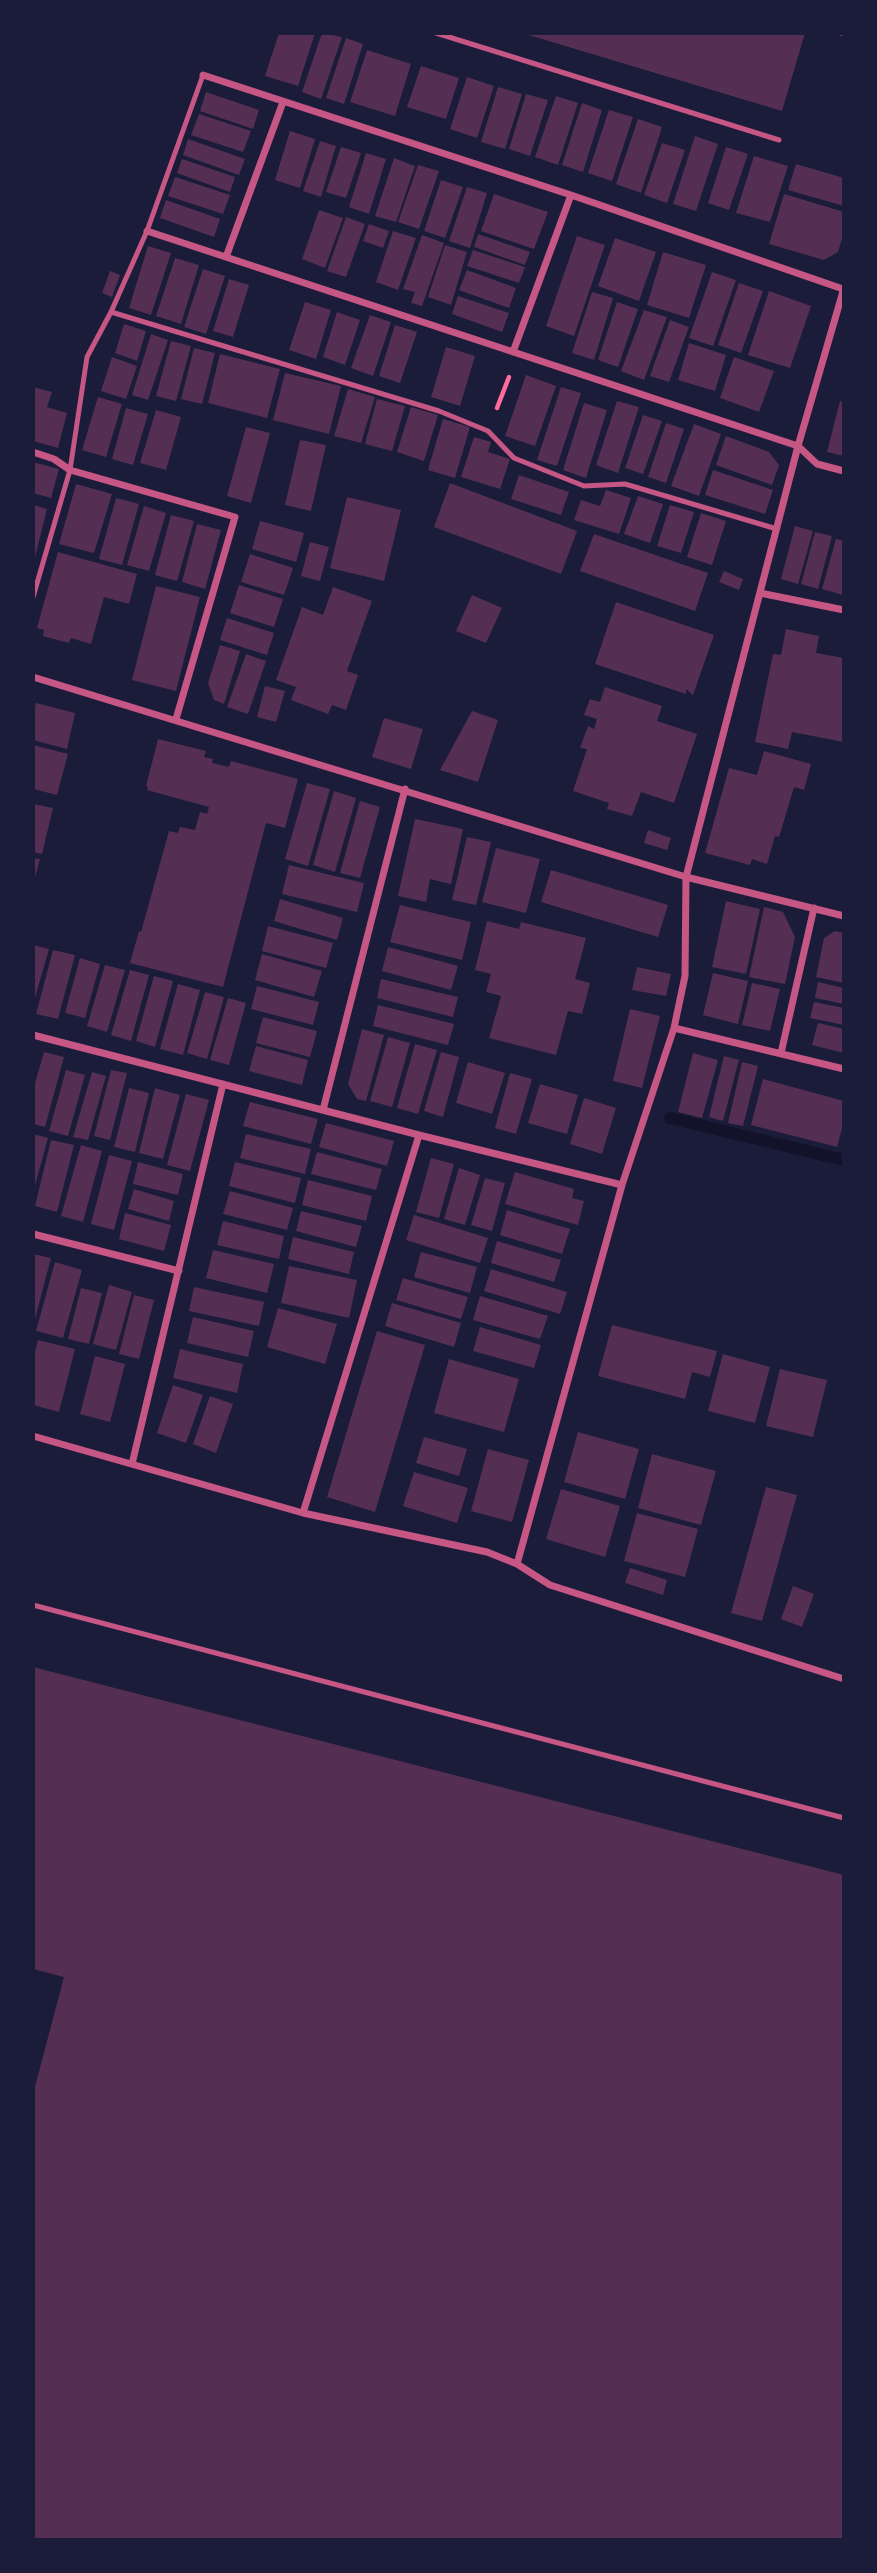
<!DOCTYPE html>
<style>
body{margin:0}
#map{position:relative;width:877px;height:2573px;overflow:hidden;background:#1b1b3a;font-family:"Roboto Condensed",sans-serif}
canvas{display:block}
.frame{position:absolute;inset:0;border:35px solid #1b1b3a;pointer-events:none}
</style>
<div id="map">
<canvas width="877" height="2573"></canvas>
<div class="frame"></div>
</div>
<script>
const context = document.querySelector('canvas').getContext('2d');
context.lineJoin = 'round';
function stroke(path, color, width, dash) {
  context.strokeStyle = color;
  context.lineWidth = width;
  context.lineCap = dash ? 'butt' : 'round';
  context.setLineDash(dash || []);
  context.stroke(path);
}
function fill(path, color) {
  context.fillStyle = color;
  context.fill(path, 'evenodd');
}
const stream = new Path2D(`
 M670 1118 844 1160`);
const building = new Path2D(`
 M279 33H315L298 86 265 76Z
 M322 33 342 37 321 99 302 92Z
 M522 33H805L782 111Z
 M346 38 363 44 344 104 326 98Z
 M367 50 411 64 395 116 350 102Z
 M421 66 459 78 446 119 407 107Z
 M467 77 494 86 477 138 450 129Z
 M498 87 522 94 505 149 481 142Z
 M206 92 259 110 253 129 200 111Z
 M526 94 548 100 530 156 509 149Z
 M556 96 578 103 558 165 535 157Z
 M582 103 602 110 583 172 562 165Z
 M609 110 633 117 612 181 588 173Z
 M199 114 251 131 243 152 191 135Z
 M638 119 662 127 641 193 616 184Z
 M290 131 315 139 300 188 275 180Z
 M695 136 718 144 696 211 673 204Z
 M188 139 245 159 239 175 183 155Z
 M320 141 336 146 321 197 303 191Z
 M662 143 685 150 667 203 644 195Z
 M341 147 361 153 346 198 326 192Z
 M726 147 748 154 729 210 708 203Z
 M366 153 386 159 369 214 349 207Z
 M754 156 788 166 770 222 736 213Z
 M394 158 415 166 396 222 375 216Z
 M182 159 235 177 230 192 177 173Z
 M796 164 844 178V206L788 190Z
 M418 165 439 171 419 229 398 222Z
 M175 177 230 195 223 214 168 196Z
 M441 180 463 187 445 238 424 231Z
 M467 187 487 193 470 248 449 241Z
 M494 194 548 212 534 249 481 231Z
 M784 194 844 212V232L838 252 824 260 769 244Z
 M166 200 220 219 214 237 160 218Z
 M319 210 343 218 325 268 302 259Z
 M346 217 365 224 346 277 327 271Z
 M369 224 389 231 383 248 363 241Z
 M393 231 416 238 398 290 376 282Z
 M478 234 530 252 525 265 474 247Z
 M422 235 444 243 422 306 411 303 415 292 403 289Z
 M577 236 605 245 574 336 546 326Z
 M615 238 656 252 639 301 598 286Z
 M445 245 467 252 451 305 428 297Z
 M148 246 171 253 151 315 129 308Z
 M473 250 525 267 519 283 467 266Z
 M663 252 706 265 689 318 647 305Z
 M175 258 199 265 181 324 156 316Z
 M203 269 225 276 206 334 184 327Z
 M467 270 516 288 509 308 459 290Z
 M110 271 120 275 112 297 102 293Z
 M712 272 736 280 713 346 689 338Z
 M229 279 249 285 233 337 213 331Z
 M739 283 763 291 741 353 718 345Z
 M769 291 811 306 790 368 748 355Z
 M592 292 613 298 594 360 572 353Z
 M458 296 509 313 502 332 452 314Z
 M305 302 331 310 316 359 289 350Z
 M617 302 638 309 618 367 598 360Z
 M644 310 667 317 644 380 621 371Z
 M337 312 360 320 345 365 323 357Z
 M370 315 391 322 373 376 351 368Z
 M670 320 689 327 669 382 650 376Z
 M124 324 146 331 137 361 115 353Z
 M395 325 417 332 400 383 379 376Z
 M151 334 168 340 148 400 132 395Z
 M171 341 191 346 176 401 156 396Z
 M689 343 726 355 715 391 678 380Z
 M446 347 475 356 460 406 431 397Z
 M194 348 215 353 202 404 181 399Z
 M220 354 280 369 267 418 208 403Z
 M112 357 137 366 126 399 101 391Z
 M734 357 774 371 759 412 720 398Z
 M285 373 341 386 329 434 273 420Z
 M526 375 556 386 535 446 505 436Z
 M33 387 52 392 47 407 67 413 58 448 33 441Z
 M561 387 581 393 557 466 537 460Z
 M348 389 375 397 361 443 334 436Z
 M98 397 122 404 106 457 82 450Z
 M377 399 405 406 392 451 365 444Z
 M617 401 639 407 618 473 596 465Z
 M840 401 844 402V456L827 452Z
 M584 403 607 410 586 478 563 470Z
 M411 407 438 415 424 461 397 452Z
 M126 408 148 414 133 465 112 459Z
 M156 410 181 417 166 470 140 463Z
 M643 415 662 421 643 474 625 468Z
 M443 419 470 427 455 478 428 470Z
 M666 423 684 429 666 483 648 477Z
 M694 424 721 434 699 496 671 486Z
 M246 427 270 433 251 503 227 496Z
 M726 436 769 452 779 465 772 485 716 465Z
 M474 437 491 442 488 452 510 459 500 489 461 477Z
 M300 440 326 445 311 511 285 505Z
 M33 462 59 469 51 498 33 493Z
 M713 470 773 490 765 514 705 495Z
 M519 475 569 492 561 515 511 499Z
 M450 483 577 531 561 574 434 527Z
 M76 484 112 494 94 553 59 544Z
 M606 490 631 498 619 534 574 520 581 500 600 506Z
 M638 496 663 504 650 543 624 534Z
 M347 497 401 510 384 581 330 568Z
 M116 498 139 504 122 565 99 559Z
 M33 505 47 509 34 561H33Z
 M670 505 694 512 681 553 657 546Z
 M144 506 166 513 149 571 127 565Z
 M701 513 726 521 712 565 687 557Z
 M171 515 194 521 177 581 155 575Z
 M260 521 304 533 296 562 252 549Z
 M197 524 221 530 205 589 182 582Z
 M795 526 813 531 798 584 781 579Z
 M815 532 832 536 818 589 801 584Z
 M594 534 708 573 695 611 580 571Z
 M836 539 844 541 843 595 822 589Z
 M310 542 329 547 320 581 301 576Z
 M58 552 137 574 129 604 104 597 91 644 71 638 69 643 43 636 44 630 37 628Z
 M250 554 293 568 284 595 241 582Z
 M724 571 743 579 739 590 719 582Z
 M239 585 283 599 274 627 230 613Z
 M156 586 200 597 176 691 132 680Z
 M333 587 372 601 347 671 358 675 346 710 332 705 328 714 291 700 296 687 276 680 302 607 323 615Z
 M472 595 502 608 486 643 456 631Z
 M616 602 714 635 693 695 686 689V694L595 664Z
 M227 618 274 633 267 655 220 640Z
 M786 629 819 636 816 653 844 658V742L792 732 788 749 755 742 773 654 781 655Z
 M220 645 240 651 224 704 214 700 208 683Z
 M246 654 266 661 248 714 227 707Z
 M265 686 285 691 276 722 257 717Z
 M605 687 662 706 657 721 697 734 674 803 641 792 632 816 607 809 609 803 573 791 587 749 580 748 588 726 594 729 597 719 584 715 590 699 600 702Z
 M36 703 75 713 67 749 33 740V713Z
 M472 711 498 720 478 782 440 770Z
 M384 718 423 729 411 769 372 757Z
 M158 739 206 751 204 757 213 759 212 763 229 767 231 761 298 779 285 828 266 823 223 987 130 963 139 931 141 932 169 831 178 833 180 827 195 830 200 812 207 814 209 807 147 790 148 787 146 786Z
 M33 745 68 754 57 795 33 789Z
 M764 751 811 764 804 790 794 787 779 837 775 836 767 864 752 859 750 865 705 853 729 768 757 775Z
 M307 783 330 789 308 866 285 859Z
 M334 791 356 798 335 872 313 865Z
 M360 801 380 807 360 878 340 873Z
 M33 804 53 808 42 854 33 852Z
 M415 819 463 829 451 884 430 879 426 902 398 896Z
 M648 830 671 838 667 850 644 843Z
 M467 837 491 842 476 905 452 900Z
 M496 848 540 859 526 913 482 902Z
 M33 858 40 859 34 881H33Z
 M289 865 364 883 357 912 282 894Z
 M551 870 668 905 658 937 541 902Z
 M280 899 343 918 337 940 274 921Z
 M726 901 760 909 746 974 712 967Z
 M400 905 471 922 462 960 390 942Z
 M764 907 783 912 795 937 785 984 749 977Z
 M487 921 519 929 521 922 586 938 575 979 590 983 582 1014 568 1011 556 1055 489 1038 501 996 486 992 491 974 475 970Z
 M268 926 333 943 326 968 262 951Z
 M835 931 844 933V983L816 977 824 938Z
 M33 945 49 949 34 1001H33Z
 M388 947 458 966 451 990 382 971Z
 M53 950 75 955 58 1019 36 1014Z
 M262 954 322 971 314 997 255 980Z
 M80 958 100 964 85 1018 65 1013Z
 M105 965 125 970 107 1032 87 1026Z
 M637 967 671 974 666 996 632 990Z
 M130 970 149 975 131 1041 111 1035Z
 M713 973 748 981 738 1024 703 1015Z
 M154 976 173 981 155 1047 136 1041Z
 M381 979 458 997 453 1017 377 998Z
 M818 982 844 988V1004L815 998Z
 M752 983 780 989 770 1031 742 1025Z
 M178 984 200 990 183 1055 160 1049Z
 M257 986 319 1002 313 1025 251 1009Z
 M205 992 224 997 207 1059 187 1053Z
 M228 998 246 1003 229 1065 210 1060Z
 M814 1002 844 1008V1025L810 1018Z
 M378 1005 454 1024 448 1045 373 1026Z
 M630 1009 660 1016 642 1088 613 1081Z
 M263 1017 317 1031 310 1057 256 1043Z
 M818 1023 844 1029V1053L812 1045Z
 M362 1029 384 1035 366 1101 357 1099 348 1084Z
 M388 1037 410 1043 392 1107 370 1101Z
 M415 1044 437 1050 418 1114 397 1108Z
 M256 1046 308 1060 302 1085 249 1071Z
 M44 1052 64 1057 45 1127 33 1124V1090Z
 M441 1052 459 1057 443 1117 424 1111Z
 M693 1053 718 1060 702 1118 678 1112Z
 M724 1056 739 1060 723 1121 709 1117Z
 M468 1062 505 1073 492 1114 456 1103Z
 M742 1062 758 1066 743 1126 728 1123Z
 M66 1070 85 1075 68 1136 49 1131Z
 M111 1070 127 1073 110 1140 94 1136Z
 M92 1072 106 1076 88 1140 73 1137Z
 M510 1073 532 1079 516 1134 495 1128Z
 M763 1079 844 1101V1121L837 1147 751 1125Z
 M540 1084 578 1095 567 1134 528 1123Z
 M129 1088 149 1093 135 1152 114 1147Z
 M155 1088 180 1095 163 1159 139 1153Z
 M186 1094 209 1100 190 1171 167 1165Z
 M584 1098 616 1108 602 1154 570 1144Z
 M250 1102 318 1119 311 1144 243 1126Z
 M326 1123 394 1141 387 1166 319 1147Z
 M33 1134 48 1138 34 1189H33Z
 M246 1134 311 1149 305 1174 240 1158Z
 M51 1140 74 1145 57 1212 35 1206Z
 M81 1145 102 1151 83 1222 61 1216Z
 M317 1152 382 1169 376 1190 311 1174Z
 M109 1155 132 1161 114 1230 91 1224Z
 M431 1158 454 1164 439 1218 416 1212Z
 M138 1162 183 1174 178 1195 133 1184Z
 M235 1162 301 1178 295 1203 229 1186Z
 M459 1168 480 1175 465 1225 444 1219Z
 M515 1172 574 1189 572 1198 584 1201 578 1225 505 1204Z
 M485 1178 505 1183 492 1231 471 1225Z
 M308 1180 372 1196 366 1221 302 1205Z
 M134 1189 174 1201 169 1221 128 1209Z
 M230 1191 293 1208 287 1230 223 1214Z
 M507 1210 570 1229 562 1254 500 1235Z
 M301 1211 362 1226 356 1247 296 1231Z
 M125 1213 171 1225 164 1251 119 1239Z
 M414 1215 488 1238 480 1263 406 1240Z
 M223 1221 284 1236 279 1259 217 1245Z
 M293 1237 354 1252 349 1274 288 1259Z
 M497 1241 561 1260 554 1282 491 1263Z
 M213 1250 274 1264 267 1293 206 1278Z
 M421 1252 477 1267 470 1293 414 1277Z
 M33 1254 51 1258 34 1323H33Z
 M55 1262 82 1270 63 1338 36 1331Z
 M289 1266 357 1280 349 1318 281 1303Z
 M491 1269 567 1292 560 1314 484 1291Z
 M403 1278 468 1297 461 1319 396 1300Z
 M109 1285 132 1292 116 1350 93 1344Z
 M194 1287 264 1302 259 1326 189 1311Z
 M81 1288 102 1293 89 1344 68 1339Z
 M134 1295 154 1300 139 1359 119 1354Z
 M480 1296 548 1316 540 1339 473 1320Z
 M392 1303 461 1323 454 1347 385 1326Z
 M278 1308 337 1324 325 1364 267 1347Z
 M193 1317 254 1331 248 1357 187 1343Z
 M612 1325 717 1351 710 1377 692 1372 685 1399 598 1376Z
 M480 1327 541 1345 534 1368 473 1351Z
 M377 1331 425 1345 375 1512 327 1497Z
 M38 1340 75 1349 59 1412 33 1405V1360Z
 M180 1349 243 1364 237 1393 173 1378Z
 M723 1354 770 1367 755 1423 708 1411Z
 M95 1356 125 1364 110 1422 80 1414Z
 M449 1359 519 1379 504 1432 434 1413Z
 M780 1369 827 1380 813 1437 766 1426Z
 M173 1385 203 1395 186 1443 157 1433Z
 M210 1396 233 1404 216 1453 193 1444Z
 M578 1432 639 1449 625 1499 564 1482Z
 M424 1437 467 1449 459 1476 416 1463Z
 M488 1449 529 1460 512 1522 471 1511Z
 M652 1454 716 1471 701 1525 638 1508Z
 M414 1472 468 1488 457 1523 403 1506Z
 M766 1487 797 1495 762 1621 731 1613Z
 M561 1489 620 1506 605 1557 546 1539Z
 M637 1513 698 1529 685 1577 624 1561Z
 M630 1568 667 1580 663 1595 625 1583Z
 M793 1586 814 1594 802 1627 781 1619Z
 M33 1667 844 1875V2540H33V2094L64 1977 33 1969Z`);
const path = new Path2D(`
 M841 33 844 34
 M497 408 509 377`);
const service = new Path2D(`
 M436 33 779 140
 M111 312 439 411 488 431 514 458 584 486 625 484 777 529
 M33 597 70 470 87 357 111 312 147 231 203 75
 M33 1605 844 1818`);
const minor = new Path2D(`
 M203 75 571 195 843 289
 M147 231 798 446 817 464 844 471
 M226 257 283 102
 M513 352 571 195
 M33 452 54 459 70 470 235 517 176 719
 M760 593 844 610
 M33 677 686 877 844 916
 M674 1028 844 1069
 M33 1035 419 1135 622 1185
 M781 1053 814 908
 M323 1110 405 789
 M33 1234 179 1271
 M33 1436 303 1513 487 1552 517 1564 550 1585 844 1679
 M132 1464 223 1084
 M303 1513 419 1135
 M517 1564 622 1185 674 1028 685 976 686 877 798 446 844 288`);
stroke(stream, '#12122b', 12);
fill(building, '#542f53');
stroke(path, '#ff6b9d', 4.5);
stroke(service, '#c65784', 5);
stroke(minor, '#c65784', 7);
</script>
